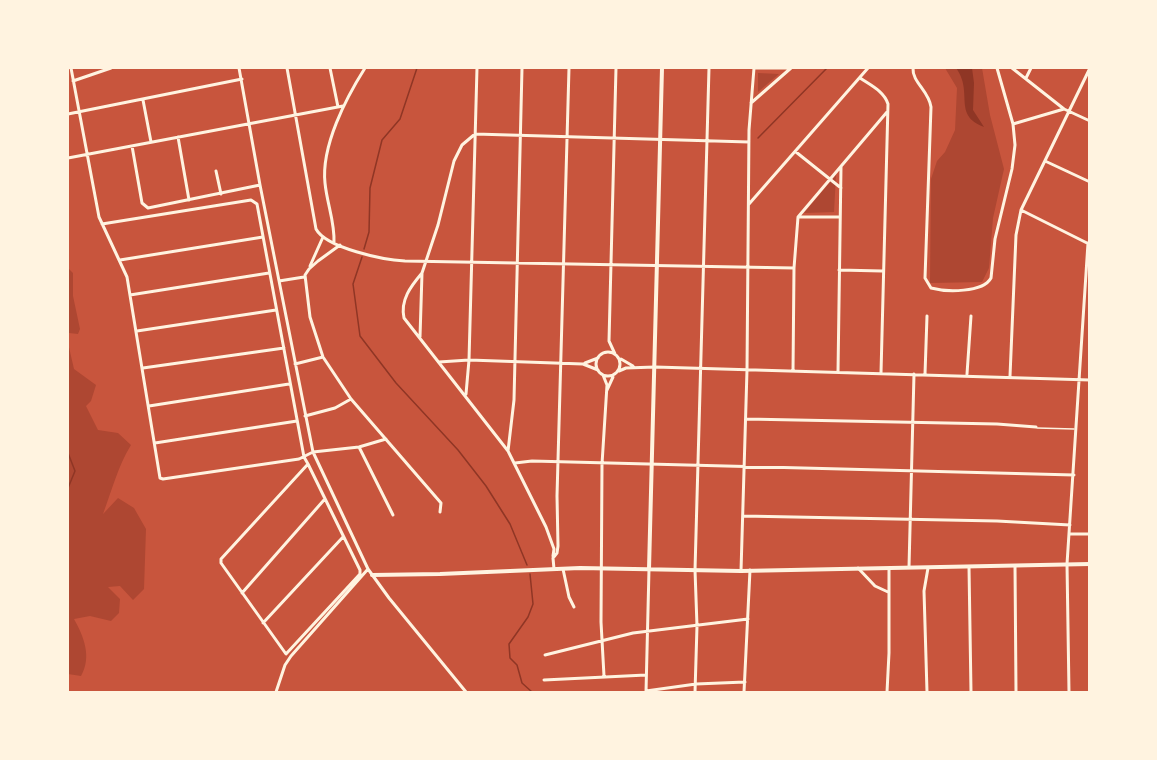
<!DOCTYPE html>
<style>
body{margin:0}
#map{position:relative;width:1157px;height:760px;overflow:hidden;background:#c8553d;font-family:"Exo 2",sans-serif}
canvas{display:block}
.frame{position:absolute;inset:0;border:69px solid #fff3e0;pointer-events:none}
</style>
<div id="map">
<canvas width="1157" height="760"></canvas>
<div class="frame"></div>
</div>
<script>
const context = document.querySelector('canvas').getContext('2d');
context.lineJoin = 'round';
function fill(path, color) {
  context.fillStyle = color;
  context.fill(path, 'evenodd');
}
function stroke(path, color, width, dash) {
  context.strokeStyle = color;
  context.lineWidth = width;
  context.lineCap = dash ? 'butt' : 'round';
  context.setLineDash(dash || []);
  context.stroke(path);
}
const green = new Path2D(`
 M945 68H982L990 115 1004 169 993 218 989 268 982 282 930 283 931 179 937 161 945 152 955 130 957 88Z
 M758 73 779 74 758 92Z
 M836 175 834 212 804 213Z
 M68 268 73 273V296L80 329 78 334 69 333 68 343 74 369 96 385 91 401 86 406 98 430 118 433 131 445C118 466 112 490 103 514L118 498 134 508 146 529 144 589 133 600 120 586 108 587 120 599 119 613 111 621 90 616 74 619C84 637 92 657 81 676L68 674Z`);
const water = new Path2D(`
 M956 68H972L974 83 973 110 984 127C952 115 974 92 956 68Z`);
const stream = new Path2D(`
 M758 138 827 68
 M364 249 369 232 370 188 382 140 400 119 417 68
 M362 257 353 284 360 336 396 383 458 450 486 486 510 524 527 565
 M68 453 75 471 68 488
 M530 574 533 604 528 617 509 644 510 658 517 665 522 683 532 692`);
const service = new Path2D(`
 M1037 428 1074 429`);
const minor = new Path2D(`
 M71 68 99 217 127 277 160 478 163 479 299 459 313 452 359 447 386 439
 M239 68 260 185 313 452 368 569 389 598 466 692
 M287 68 316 229C326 248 384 260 405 261L794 268
 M330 68 338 107
 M754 68H788
 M913 68C912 82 929 91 931 107L925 278 931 288C946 292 983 293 991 278L995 239 1012 169 1015 145 1013 124 997 68
 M1012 68 1064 109 1090 121
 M860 78C870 85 884 91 888 104L881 373
 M1026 78 1031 68
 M73 81 111 68
 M143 100 151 142
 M751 103 791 68
 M68 114 242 79
 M1013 124 1064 109
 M178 137 189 200
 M132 146 142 203 148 208 260 185
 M796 152 841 188
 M68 158 343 106
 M1045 161 1090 182
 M216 171 221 194
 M749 204 868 68
 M1021 210 1089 244
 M798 217H840
 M102 224 251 200 257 204 304 457 308 464 360 570V574L286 654 221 563V559L308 464
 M334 243C335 222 327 204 325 183 321 146 346 98 365 68
 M340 245 318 261 309 269 305 275 310 317 323 357 351 399 441 503 440 512
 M120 260 263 237
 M310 266 323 237
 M839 270 882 271
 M422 273C411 286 400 300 404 318L508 451 546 527 554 549 553 556
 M279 281 304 277
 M130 295 269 273
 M137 331 276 310
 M420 337 422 273 438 225 454 161 462 145 475 134 749 142
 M596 364a12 12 0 1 1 24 0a12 12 0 1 1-24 0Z
 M615 354 609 341 616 68
 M621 359 633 366
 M439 362 469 360 583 364 598 370
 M585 363 598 358
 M295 364 323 357
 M143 368 284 348
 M619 371 626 368 655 367 1090 380
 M793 371 794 268 798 217 887 112
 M838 372 841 167
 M925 374 927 316
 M967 374 971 316
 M603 375 607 385 602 464 601 622 604 676
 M1010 376 1016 235 1021 210 1090 68
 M607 390 613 377
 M466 394 469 360 477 68
 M149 406 289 384
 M305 416 335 408 351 399
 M746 419 997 424 1036 427
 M155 443 297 421
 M359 447 393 515
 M508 451 514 400 522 68
 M515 463 532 461 1074 475
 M743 516 997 521 1070 525
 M1070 534H1090
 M1015 566 1016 692
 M909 567 914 374
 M969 567 971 692
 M858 568 875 586 888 592
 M554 569 553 558 557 553 558 546 557 496 569 68
 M563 569 569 597 574 607
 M741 571 747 370 749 130 754 68
 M242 593 324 500
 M263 623 343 537
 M545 655 633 633 748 619
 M544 680 646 675
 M646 691 696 684 745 682
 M276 692 285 665 291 656 368 569
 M646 692 649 569
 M695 692 697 626 695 570 709 68
 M744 692 750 570
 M887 692 889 653V569
 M927 692 924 591 928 568
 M1069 692 1067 564 1088 243`);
const tertiary = new Path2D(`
 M649 569 662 68
 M372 575 440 574 580 568 741 571 1090 564`);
fill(green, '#ae4732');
fill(water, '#8f3625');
stroke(stream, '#8f3625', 1.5);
stroke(service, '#fff3e0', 1.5);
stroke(minor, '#fff3e0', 3);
stroke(tertiary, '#fff3e0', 4);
</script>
